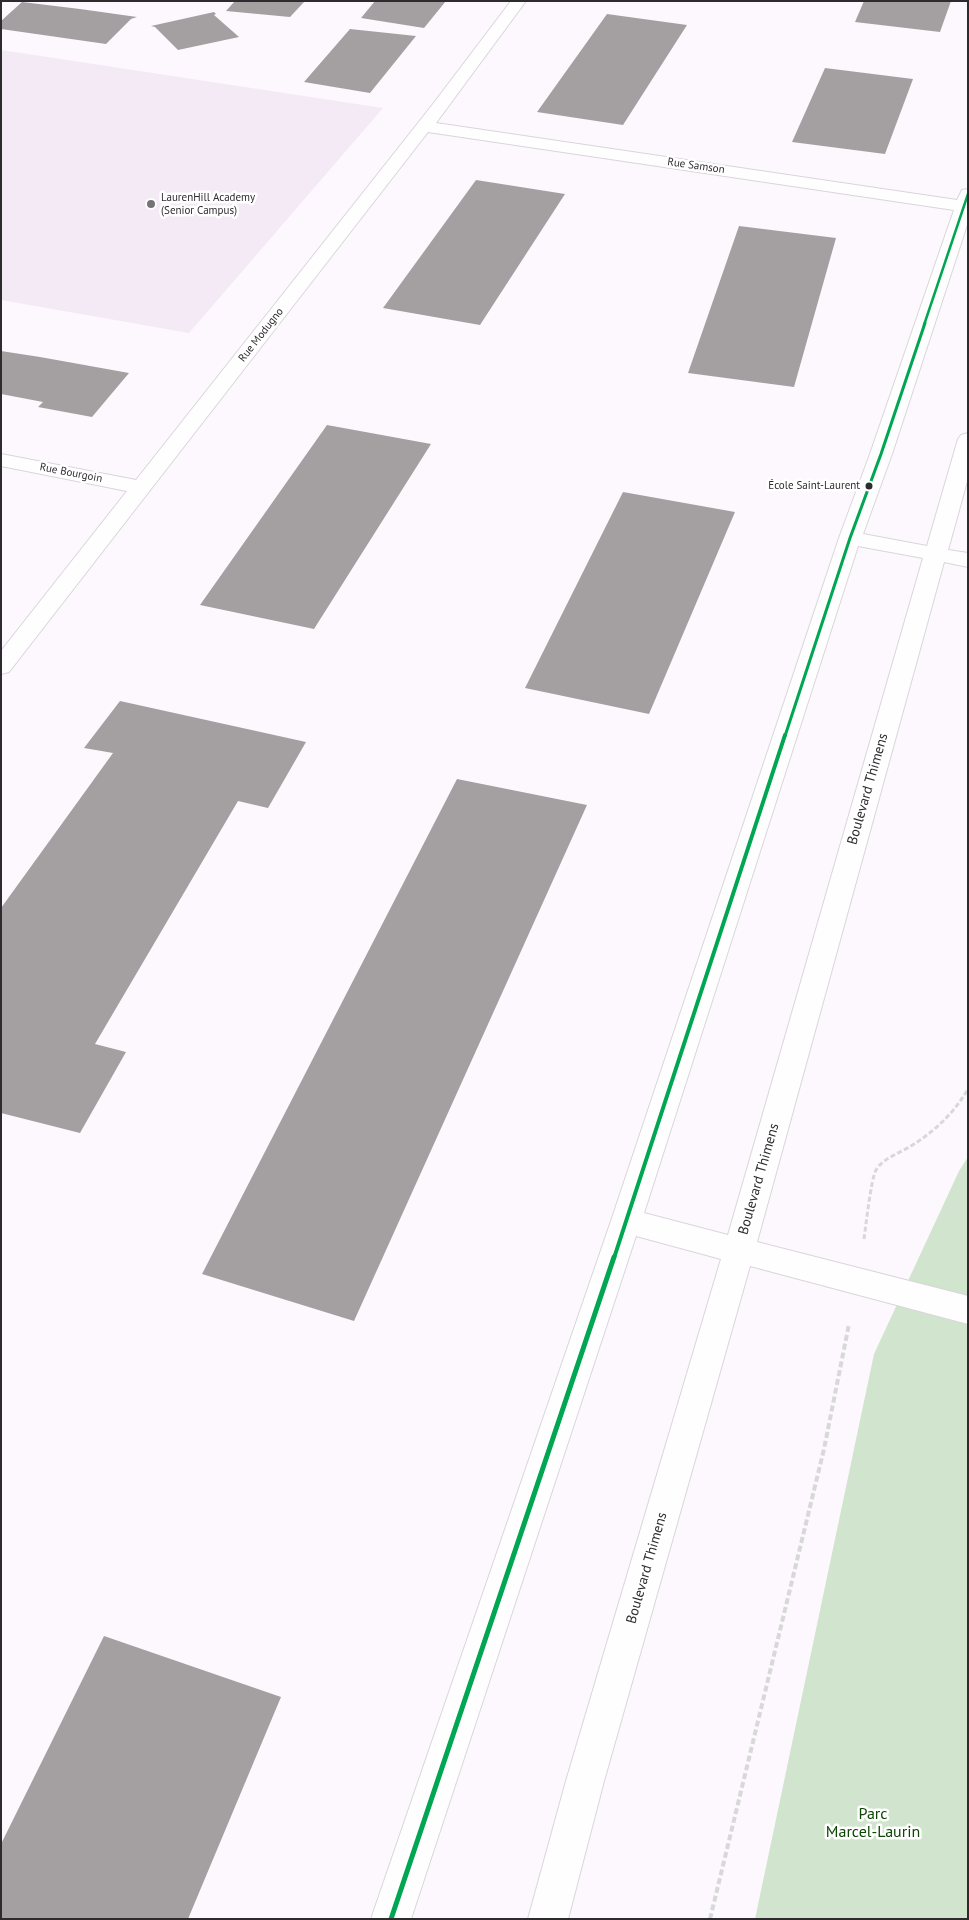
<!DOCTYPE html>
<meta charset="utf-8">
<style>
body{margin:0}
#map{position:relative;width:969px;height:1920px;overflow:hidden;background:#fcf8fd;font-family:"PT Sans",sans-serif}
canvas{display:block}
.frame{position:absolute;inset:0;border:2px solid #2e2b2e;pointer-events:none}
</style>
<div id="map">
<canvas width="969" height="1920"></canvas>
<div class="frame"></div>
</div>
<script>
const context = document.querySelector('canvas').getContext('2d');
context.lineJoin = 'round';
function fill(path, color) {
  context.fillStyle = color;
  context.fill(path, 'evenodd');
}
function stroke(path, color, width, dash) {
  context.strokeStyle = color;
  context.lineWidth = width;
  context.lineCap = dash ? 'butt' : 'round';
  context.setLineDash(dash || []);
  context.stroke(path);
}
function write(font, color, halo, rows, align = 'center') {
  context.font = font + ' "PT Sans",sans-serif';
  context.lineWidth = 5;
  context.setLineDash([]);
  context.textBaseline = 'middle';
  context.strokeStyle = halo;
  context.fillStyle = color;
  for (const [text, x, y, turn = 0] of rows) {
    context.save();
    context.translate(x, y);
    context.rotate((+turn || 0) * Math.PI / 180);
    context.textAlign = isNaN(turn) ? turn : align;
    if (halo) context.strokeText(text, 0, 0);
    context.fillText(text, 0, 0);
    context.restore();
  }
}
const built = new Path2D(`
 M1 50 383 108 189 333 1 300Z`);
const green = new Path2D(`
 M968 1157V1919H755L874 1354 959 1171Z`);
const building = new Path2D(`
 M235 1H305L290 17 226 11Z
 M375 1H446L424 28 361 18Z
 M864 1H951L940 32 855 22Z
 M22 2 80 9 137 17 131 19 106 44 1 29V21Z
 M214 12 216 14 214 15 239 37 178 50 155 27 151 26Z
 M607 14 687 25 623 125 537 112Z
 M350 29 416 36 370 93 304 82Z
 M825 68 913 79 885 154 792 142Z
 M476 180 565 194 480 325 383 308Z
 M739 226 836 238 794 387 688 373Z
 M1 351 40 357 129 373 92 417 38 407 43 402 1 394Z
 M327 425 431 444 314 629 200 605Z
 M623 492 735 512 649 714 525 688Z
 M120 701 306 742 268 808 238 801 95 1044 126 1052 80 1133 1 1113V908L113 753 84 748Z
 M457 779 587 805 354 1321 202 1274Z
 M104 1636 281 1697 188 1919H1V1844Z`);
const pathFar1 = new Path2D(`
 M864 1239C866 1225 871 1179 876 1170 883 1158 900 1153 911 1146 935 1131 954 1113 968 1089`);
const path = new Path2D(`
 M710 1919 824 1449 849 1324`);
const minor = new Path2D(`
 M511 1H526L436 123 957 200 962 190 968 189V222L892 454 863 534 927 546 958 439 961 435 968 433V478L948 550 968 553V567L944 562 757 1242 968 1296V1324L750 1266 604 1781 568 1919H528L566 1781 721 1259 636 1236 411 1919H371L611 1221 839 538 870 454 954 210 428 132 9 672 1 674V651L127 491 1 466V454L136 480 433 104ZM858 546 923 558 728 1235 644 1213Z`);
const bus1Far3 = new Path2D(`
 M924 325 968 194`);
const bus1Far2 = new Path2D(`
 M785 736 850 538 881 454 925 323`);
const bus1Far1 = new Path2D(`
 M614 1258 785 735`);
const bus1 = new Path2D(`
 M391 1919 614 1257`);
const markers = [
 [151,204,5,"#767376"],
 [869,486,4.5,"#2e2b2e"]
];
const farStreetnames = [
 ["Rue Samson",696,166,8],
 ["Rue Modugno",261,335,-52],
 ["Rue Bourgoin",71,473,11]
];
const farPoinames = [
 ["LaurenHill Academy",161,198],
 ["(Senior Campus)",161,211]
];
const farBusnames = [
 ["École Saint-Laurent",860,486]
];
const streetNames = [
 ["Boulevard Thimens",868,789,-74],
 ["Boulevard Thimens",759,1179,-74],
 ["Boulevard Thimens",647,1568,-74]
];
const nearParknames = [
 ["Parc",873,1814],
 ["Marcel-Laurin",873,1832]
];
fill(built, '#f3eaf5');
fill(green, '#d1e5ce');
fill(building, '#a4a0a2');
stroke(minor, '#d9d6da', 2);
stroke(pathFar1, '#d8d8d8', 3, [5, 2.5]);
stroke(path, '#d8d8d8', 4, [6, 3]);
fill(minor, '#fffeff');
stroke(bus1Far3, '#00a651', 2.5);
stroke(bus1Far2, '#00a651', 3);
stroke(bus1Far1, '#00a651', 4);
stroke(bus1, '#00a651', 5);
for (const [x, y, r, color] of markers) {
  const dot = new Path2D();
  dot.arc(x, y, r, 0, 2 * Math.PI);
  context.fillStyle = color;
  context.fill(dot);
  stroke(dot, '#fff', 2);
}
write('11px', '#2e2b2e', '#fff', farStreetnames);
write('11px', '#2e2b2e', '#fff', farPoinames, 'left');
write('11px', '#2e2b2e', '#fff', farBusnames, 'right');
write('14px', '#2e2b2e', '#fff', streetNames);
write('16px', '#0c4603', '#fff', nearParknames);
</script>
